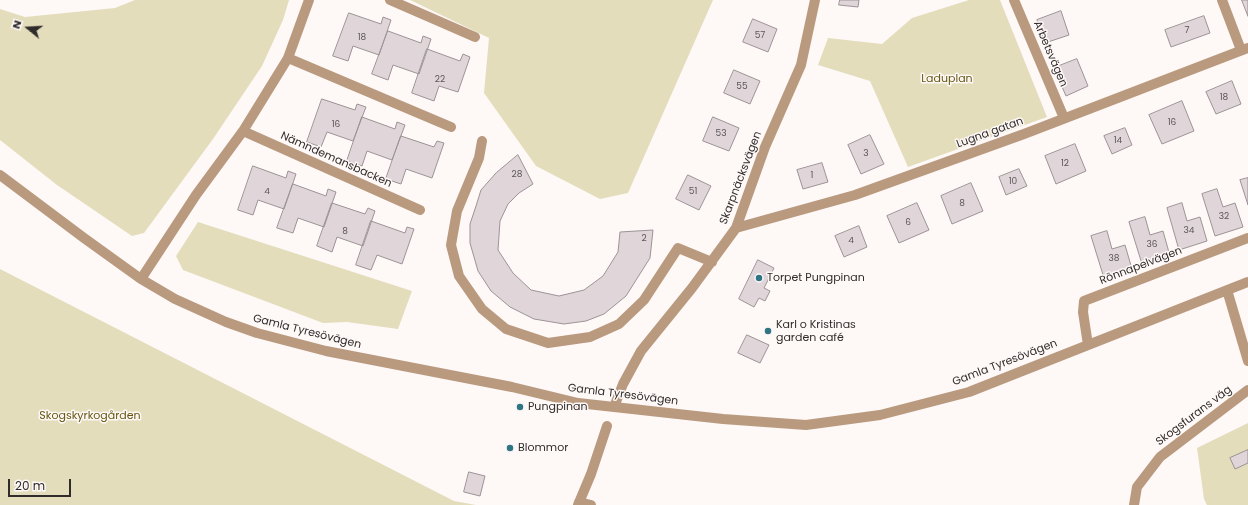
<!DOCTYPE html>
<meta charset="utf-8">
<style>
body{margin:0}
#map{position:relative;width:1248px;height:505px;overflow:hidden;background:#fef8f7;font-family:Poppins,sans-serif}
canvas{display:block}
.north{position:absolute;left:8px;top:8px;width:40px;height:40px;-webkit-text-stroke:3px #fef8f7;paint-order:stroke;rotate:288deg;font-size:11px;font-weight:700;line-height:16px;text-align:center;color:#302c2c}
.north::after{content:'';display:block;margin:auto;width:14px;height:18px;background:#302c2c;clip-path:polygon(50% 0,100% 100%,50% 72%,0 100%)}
.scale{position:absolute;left:8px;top:479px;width:63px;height:18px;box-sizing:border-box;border:2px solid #302c2c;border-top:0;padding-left:5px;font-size:12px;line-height:14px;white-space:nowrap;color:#302c2c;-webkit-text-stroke:3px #fef8f7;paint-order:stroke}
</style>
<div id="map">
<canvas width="1248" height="505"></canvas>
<div class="north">N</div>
<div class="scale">20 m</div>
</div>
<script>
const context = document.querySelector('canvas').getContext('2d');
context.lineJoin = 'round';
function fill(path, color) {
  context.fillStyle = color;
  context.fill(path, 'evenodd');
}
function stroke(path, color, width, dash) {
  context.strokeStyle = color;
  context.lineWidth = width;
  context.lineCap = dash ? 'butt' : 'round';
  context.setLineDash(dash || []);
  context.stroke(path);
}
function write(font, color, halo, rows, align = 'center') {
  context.font = font + ' Poppins,sans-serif';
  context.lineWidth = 3;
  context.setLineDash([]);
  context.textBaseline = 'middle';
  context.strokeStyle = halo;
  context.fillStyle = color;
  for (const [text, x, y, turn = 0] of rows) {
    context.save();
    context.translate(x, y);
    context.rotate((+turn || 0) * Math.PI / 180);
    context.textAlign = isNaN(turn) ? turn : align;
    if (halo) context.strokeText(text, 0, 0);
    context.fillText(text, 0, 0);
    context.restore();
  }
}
const green = new Path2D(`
 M135 0H289L283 20 262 66 213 139 144 233 132 236 57 185 0 140V9L25 17 115 8Z
 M410 0H713L628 193 600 199 536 166 484 93 489 38Z
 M969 0H1000L1047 117 908 167 870 81 818 65 828 38 882 44 912 18Z
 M198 222 412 291 398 329 347 322 323 323 183 270 176 256Z
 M0 269 454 501 476 505H0Z
 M1248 423V505H1207L1204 499 1197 448Z`);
const building = new Path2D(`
 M840 0H859L858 7 839 5Z
 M1242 0H1248V16Z
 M1061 11 1069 35 1045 43 1037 20Z
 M349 13 381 24 383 17 391 20 379 55 353 46 348 61 333 56Z
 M1204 16 1210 33 1171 47 1165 30Z
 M753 19 777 29 768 52 743 42Z
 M388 31 421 43 423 36 431 39 419 74 393 65 388 80 372 74Z
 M427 49 460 61 463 54 470 57 458 92 439 86 434 101 412 93Z
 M1077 59 1088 86 1066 96 1054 68Z
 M734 70 760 81 750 104 724 93Z
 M1232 81 1241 104 1216 114 1206 92Z
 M322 99 355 110 357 104 366 107 353 141 327 132 321 147 307 142Z
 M1182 101 1194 131 1162 144 1149 115Z
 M362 117 395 129 397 122 405 125 392 160 367 151 362 166 347 161Z
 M713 117 739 128 729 151 703 141Z
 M1125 128 1132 145 1112 154 1104 136Z
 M870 135 884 164 861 174 848 145Z
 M401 136 434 147 437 141 444 143 432 178 406 169 401 184 386 179Z
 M1075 144 1086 171 1056 184 1045 156Z
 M518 155 533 184 519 193 508 204 500 221 498 250 513 273 531 290 559 296 584 290 603 276 618 252 620 232 653 230 650 258 626 296 604 314 586 321 564 324 534 319 510 307 491 291 478 271 470 243V224L476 206 481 190 496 173Z
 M822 163 828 182 803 189 797 170Z
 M253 166 286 178 288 171 296 174 284 209 258 200 253 215 238 210Z
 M1019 169 1027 186 1006 195 999 177Z
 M688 175 711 186 699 210 676 199Z
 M1248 178V205L1240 180Z
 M971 183 983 211 952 224 941 196Z
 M293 184 326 196 328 189 336 192 324 227 298 218 293 233 277 228Z
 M1217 189 1223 207 1235 203 1243 227 1215 236 1202 194Z
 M332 203 365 214 368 208 375 211 363 246 337 237 332 252 317 246Z
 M917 203 929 230 899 243 887 216Z
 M1182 203 1187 221 1200 217 1207 241 1179 250 1167 208Z
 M1145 217 1150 235 1163 231 1170 256 1142 264 1129 222Z
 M371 221 405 233 407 227 414 229 402 264 377 255 371 270 356 265Z
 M859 226 867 247 844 257 835 236Z
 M1107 231 1112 249 1125 245 1132 269 1104 278 1091 236Z
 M758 260 774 268 764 288 770 291 765 301 759 298 754 307 739 299Z
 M747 335 769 345 760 363 738 353Z
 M1248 450V463L1235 469 1230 458Z
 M469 472 485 476 480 496 464 492Z`);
const minor = new Path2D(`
 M390 0 475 37
 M1014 0 1064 118
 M1222 0 1241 50
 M288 58 451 127
 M243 131 420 210
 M482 141 479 158 457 211 451 245 459 276 482 309 506 329 548 343 590 337 619 324 644 300 678 248 712 262
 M0 175 84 238 141 279 175 299 226 322 257 333 326 351 512 387 578 403 723 419 806 425 880 415 969 392 1248 282
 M736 228 855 195 1024 134 1248 48
 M141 279 196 195 243 131 288 58 309 0
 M1227 290 1248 361
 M1088 345 1083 312 1084 301 1248 238
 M614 407 623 384 641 351 692 288 736 228 765 147 801 65 815 0
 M579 502 591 505
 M578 505 591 474 607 426
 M1134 505 1137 487 1160 457 1248 390`);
const markers = [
 [759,278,4,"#2f7583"],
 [768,331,4,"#2f7583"],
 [520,407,4,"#2f7583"],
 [510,448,4,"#2f7583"]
];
const numberNames = [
 ["7",1187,31],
 ["57",760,36],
 ["18",362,38],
 ["22",440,80],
 ["55",742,87],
 ["18",1224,98],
 ["16",1172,123],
 ["16",336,125],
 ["53",721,134],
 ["14",1118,141],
 ["3",866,154],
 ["12",1065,164],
 ["28",517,175],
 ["1",812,176],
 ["10",1013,182],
 ["4",267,192],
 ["51",693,192],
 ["8",962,204],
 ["32",1224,217],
 ["6",908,223],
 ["34",1189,231],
 ["8",345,232],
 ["2",644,239],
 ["4",851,241],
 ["36",1152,245],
 ["38",1114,259]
];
const streetNames = [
 ["Arbetsvägen",1050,54,67],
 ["Lugna gatan",990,133,-20],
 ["Nämndemansbacken",336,160,24],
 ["Skarpnäcksvägen",741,178,-69],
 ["Rönnapelvägen",1141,266,-21],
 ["Gamla Tyresövägen",307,332,14],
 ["Gamla Tyresövägen",1005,363,-21],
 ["Gamla Tyresövägen",623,395,7],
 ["Skogsfurans väg",1194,416,-37]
];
const parkNames = [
 ["Laduplan",947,79],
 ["Skogskyrkogården",90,416]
];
const poiNames = [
 ["Torpet Pungpinan",767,278],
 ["Karl o Kristinas",776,325],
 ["garden café",776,338],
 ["Pungpinan",528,407],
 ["Blommor",518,448]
];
fill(green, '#e4ddbc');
fill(building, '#e0d6da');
stroke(building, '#9b9396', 1);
stroke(minor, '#b99a7f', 10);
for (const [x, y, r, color] of markers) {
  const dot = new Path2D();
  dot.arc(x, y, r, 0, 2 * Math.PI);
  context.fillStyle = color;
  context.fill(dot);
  stroke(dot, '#fef8f7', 1.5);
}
write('9px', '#5c5658', null, numberNames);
write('11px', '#302c2c', '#fef8f7', streetNames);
write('11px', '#655711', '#fef8f7', parkNames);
write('11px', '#302c2c', '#fef8f7', poiNames, 'left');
</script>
